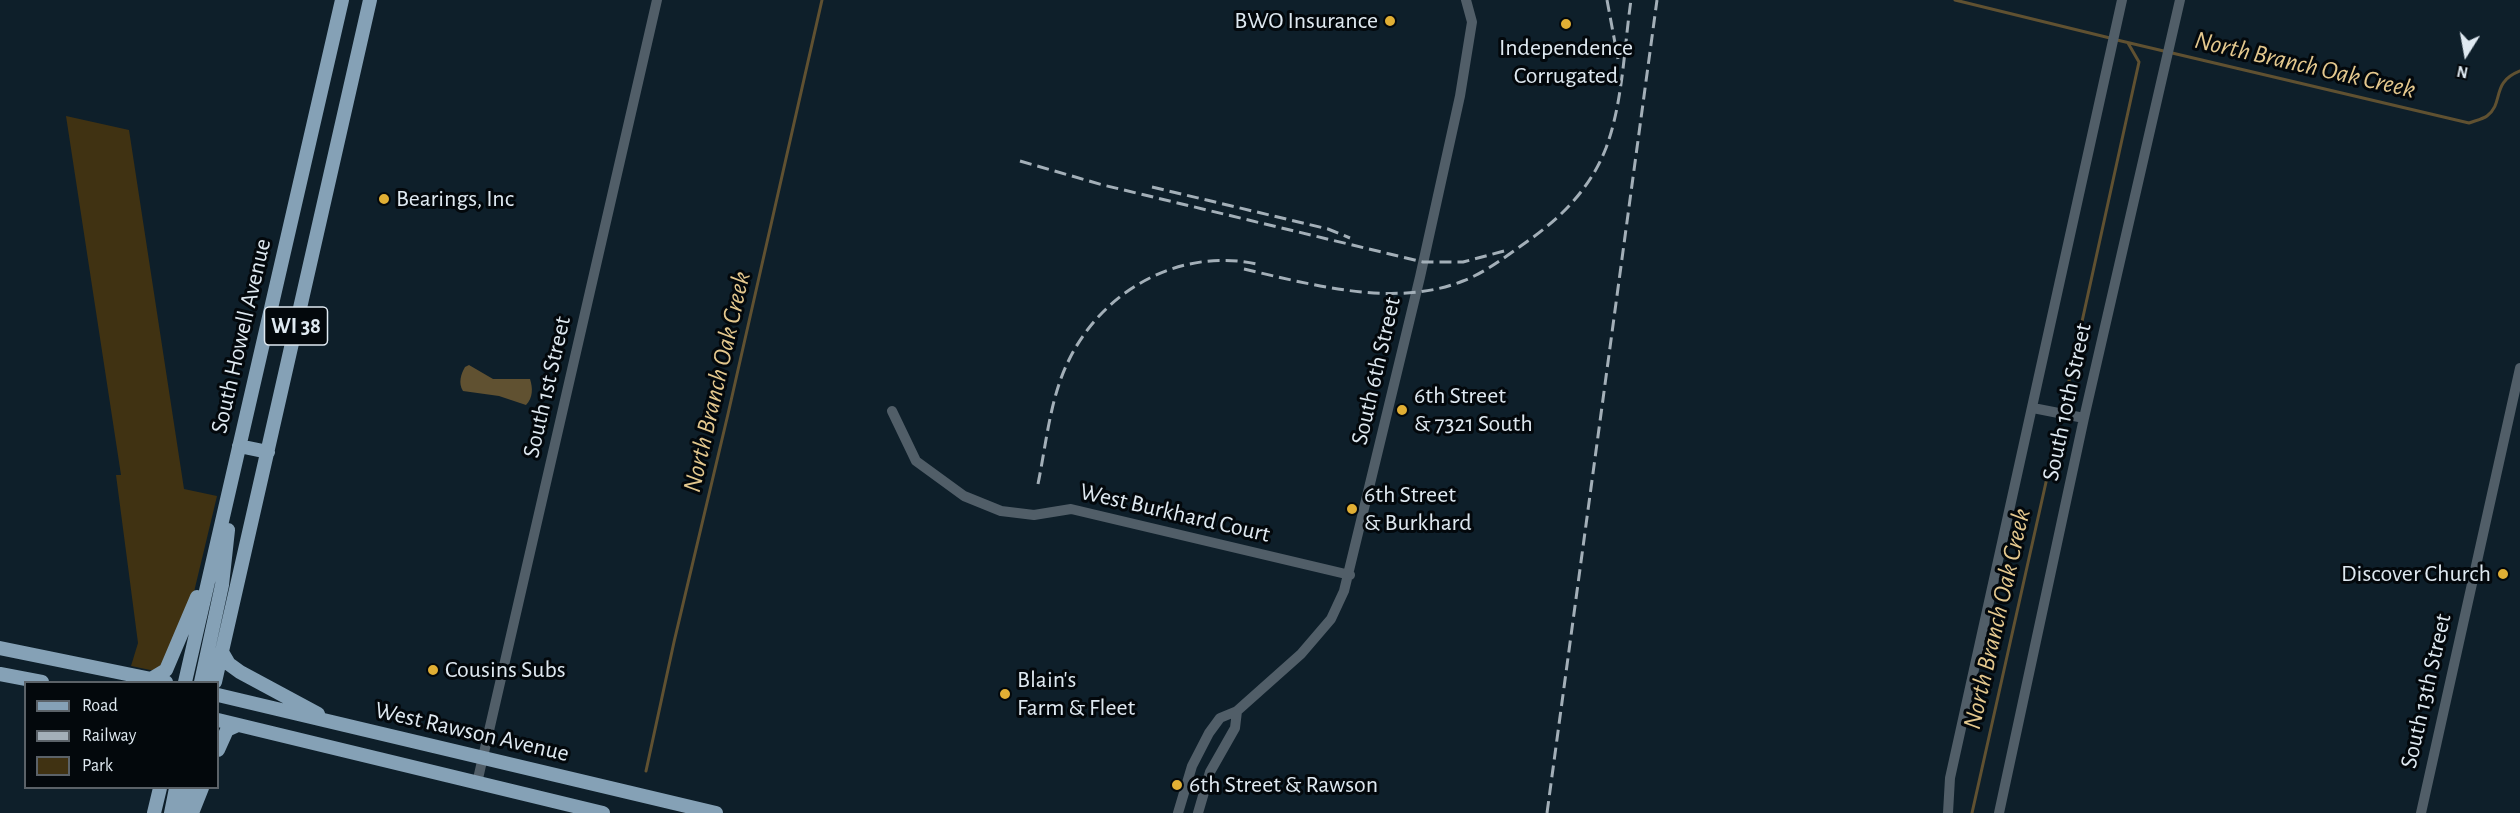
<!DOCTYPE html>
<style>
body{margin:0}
#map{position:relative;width:2520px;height:813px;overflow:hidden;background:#0e1f2a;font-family:"Alegreya Sans",sans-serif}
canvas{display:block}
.legend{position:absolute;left:24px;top:681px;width:195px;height:108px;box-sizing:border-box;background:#03080c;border:2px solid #5b6268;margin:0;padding:8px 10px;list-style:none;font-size:18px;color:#dfe9f1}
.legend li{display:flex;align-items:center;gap:12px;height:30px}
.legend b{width:30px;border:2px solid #5b6268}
.north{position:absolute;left:2436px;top:24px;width:60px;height:60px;-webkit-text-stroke:4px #03080c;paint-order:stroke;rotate:191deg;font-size:16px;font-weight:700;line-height:24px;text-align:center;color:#dfe9f1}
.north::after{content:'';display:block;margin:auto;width:21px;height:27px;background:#dfe9f1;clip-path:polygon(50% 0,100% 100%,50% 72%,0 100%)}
</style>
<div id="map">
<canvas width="2520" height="813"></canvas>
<ul class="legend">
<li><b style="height:8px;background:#85a1b6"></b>Road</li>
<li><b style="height:8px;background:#a3afb8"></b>Railway</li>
<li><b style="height:16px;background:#403212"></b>Park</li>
</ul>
<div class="north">N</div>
</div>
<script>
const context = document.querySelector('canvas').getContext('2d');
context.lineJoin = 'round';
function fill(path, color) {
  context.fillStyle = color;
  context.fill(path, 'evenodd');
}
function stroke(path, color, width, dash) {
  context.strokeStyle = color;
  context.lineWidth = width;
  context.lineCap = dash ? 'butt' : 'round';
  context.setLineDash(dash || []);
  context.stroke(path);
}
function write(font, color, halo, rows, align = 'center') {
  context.font = font + ' "Alegreya Sans",sans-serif';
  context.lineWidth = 6;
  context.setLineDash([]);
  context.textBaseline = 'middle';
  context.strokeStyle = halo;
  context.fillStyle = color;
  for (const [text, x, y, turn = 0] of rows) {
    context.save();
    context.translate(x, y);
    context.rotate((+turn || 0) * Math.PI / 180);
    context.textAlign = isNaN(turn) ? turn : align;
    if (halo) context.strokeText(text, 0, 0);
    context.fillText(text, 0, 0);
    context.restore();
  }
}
const green = new Path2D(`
 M66 116 129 130 184 489 217 496 193 596 167 663 155 671 131 666 138 643 116 475H121Z`);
const water = new Path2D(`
 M469 365 493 379H530C533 388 533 398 526 405L499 396 463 391C458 383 461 374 465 367Z`);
const stream = new Path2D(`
 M1955 0 2110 38
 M2117 40 2469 123C2474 121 2483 119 2487 116 2505 102 2490 83 2520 71
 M2065 399 2139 62 2128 43
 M646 771 674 642 728 414 822 0
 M1972 813 2057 433`);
const minor = new Path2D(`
 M2033 408 2084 418
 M892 411 916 461 964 496 1001 511 1034 515 1071 509 1350 575
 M477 783 657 0
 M1178 813 1192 766 1209 733 1220 718 1237 711 1301 654 1331 619 1344 591 1420 277 1460 96 1472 22 1466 0
 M1198 813 1210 772 1235 728 1237 711
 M1948 813 1950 778 2122 0
 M1999 813 2084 418 2180 0
 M2421 813 2520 368`);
const major = new Path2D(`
 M239 446 268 452
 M0 648 166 682
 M222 652 229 664 240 672 318 714
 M0 674 42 682
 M151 679 166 670 197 597
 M185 682 342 0
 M201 682 222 585 228 530
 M215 682 370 0
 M218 695 716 813
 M218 720 603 813
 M218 750 227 730 238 725
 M185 811 190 788
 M154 813 160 788
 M171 813 176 788
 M192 813 202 788`);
const rail = new Path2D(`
 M1607 0 1618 59
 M1020 161 1103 185 1423 262H1463L1508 250
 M1152 187 1328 229 1350 238
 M1244 269C1313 285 1395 308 1463 281 1486 272 1505 257 1525 243 1561 218 1590 189 1606 148 1623 102 1624 48 1631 0
 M1038 484C1046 445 1050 400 1067 364 1100 292 1178 247 1257 264
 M1547 813 1657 0`);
const markers = [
 [1390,21,6,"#e1af34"],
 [1566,24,6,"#e1af34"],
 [384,199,6,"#e1af34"],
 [1402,410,6,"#e1af34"],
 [1352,509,6,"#e1af34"],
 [2503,574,6,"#e1af34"],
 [433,670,6,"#e1af34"],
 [1005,694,6,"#e1af34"],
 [1177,785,6,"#e1af34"]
];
const shields = [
 [296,326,63]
];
const shieldNames = [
 ["WI 38",296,326]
];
const poiNames = [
 ["BWO Insurance",1378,21,"right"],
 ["Independence",1566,48,"center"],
 ["Corrugated",1566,76,"center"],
 ["Bearings, Inc",396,199],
 ["6th Street",1414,396],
 ["& 7321 South",1414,424],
 ["6th Street",1364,495],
 ["& Burkhard",1364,523],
 ["Discover Church",2491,574,"right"],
 ["Cousins Subs",445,670],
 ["Blain's",1017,680],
 ["Farm & Fleet",1017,708],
 ["6th Street & Rawson",1189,785]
];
const streetNames = [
 ["South Howell Avenue",241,336,-77],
 ["South 6th Street",1376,371,-77],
 ["South 1st Street",547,387,-77],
 ["South 10th Street",2067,402,-78],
 ["West Burkhard Court",1175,513,13],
 ["South 13th Street",2426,691,-77],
 ["West Rawson Avenue",472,732,13]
];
const waterNames = [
 ["North Branch Oak Creek",2305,65,13],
 ["North Branch Oak Creek",717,382,-77],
 ["North Branch Oak Creek",1997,619,-77]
];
fill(green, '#403212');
fill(water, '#605131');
stroke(stream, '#605131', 3);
stroke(minor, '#515e68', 10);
stroke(major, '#85a1b6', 14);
stroke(rail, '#a3afb8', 3, [12, 6]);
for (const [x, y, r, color] of markers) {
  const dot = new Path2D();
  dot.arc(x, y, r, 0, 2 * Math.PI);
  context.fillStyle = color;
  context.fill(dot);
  stroke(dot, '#03080c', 2);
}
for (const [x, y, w] of shields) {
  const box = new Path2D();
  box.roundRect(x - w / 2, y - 19, w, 38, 4.5);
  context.fillStyle = '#03080c';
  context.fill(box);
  stroke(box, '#dfe9f1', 1.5);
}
write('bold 22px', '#dfe9f1', null, shieldNames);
write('24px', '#dfe9f1', '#03080c', poiNames, 'left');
write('24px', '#dfe9f1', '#03080c', streetNames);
write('italic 26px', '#e4c88e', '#03080c', waterNames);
</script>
